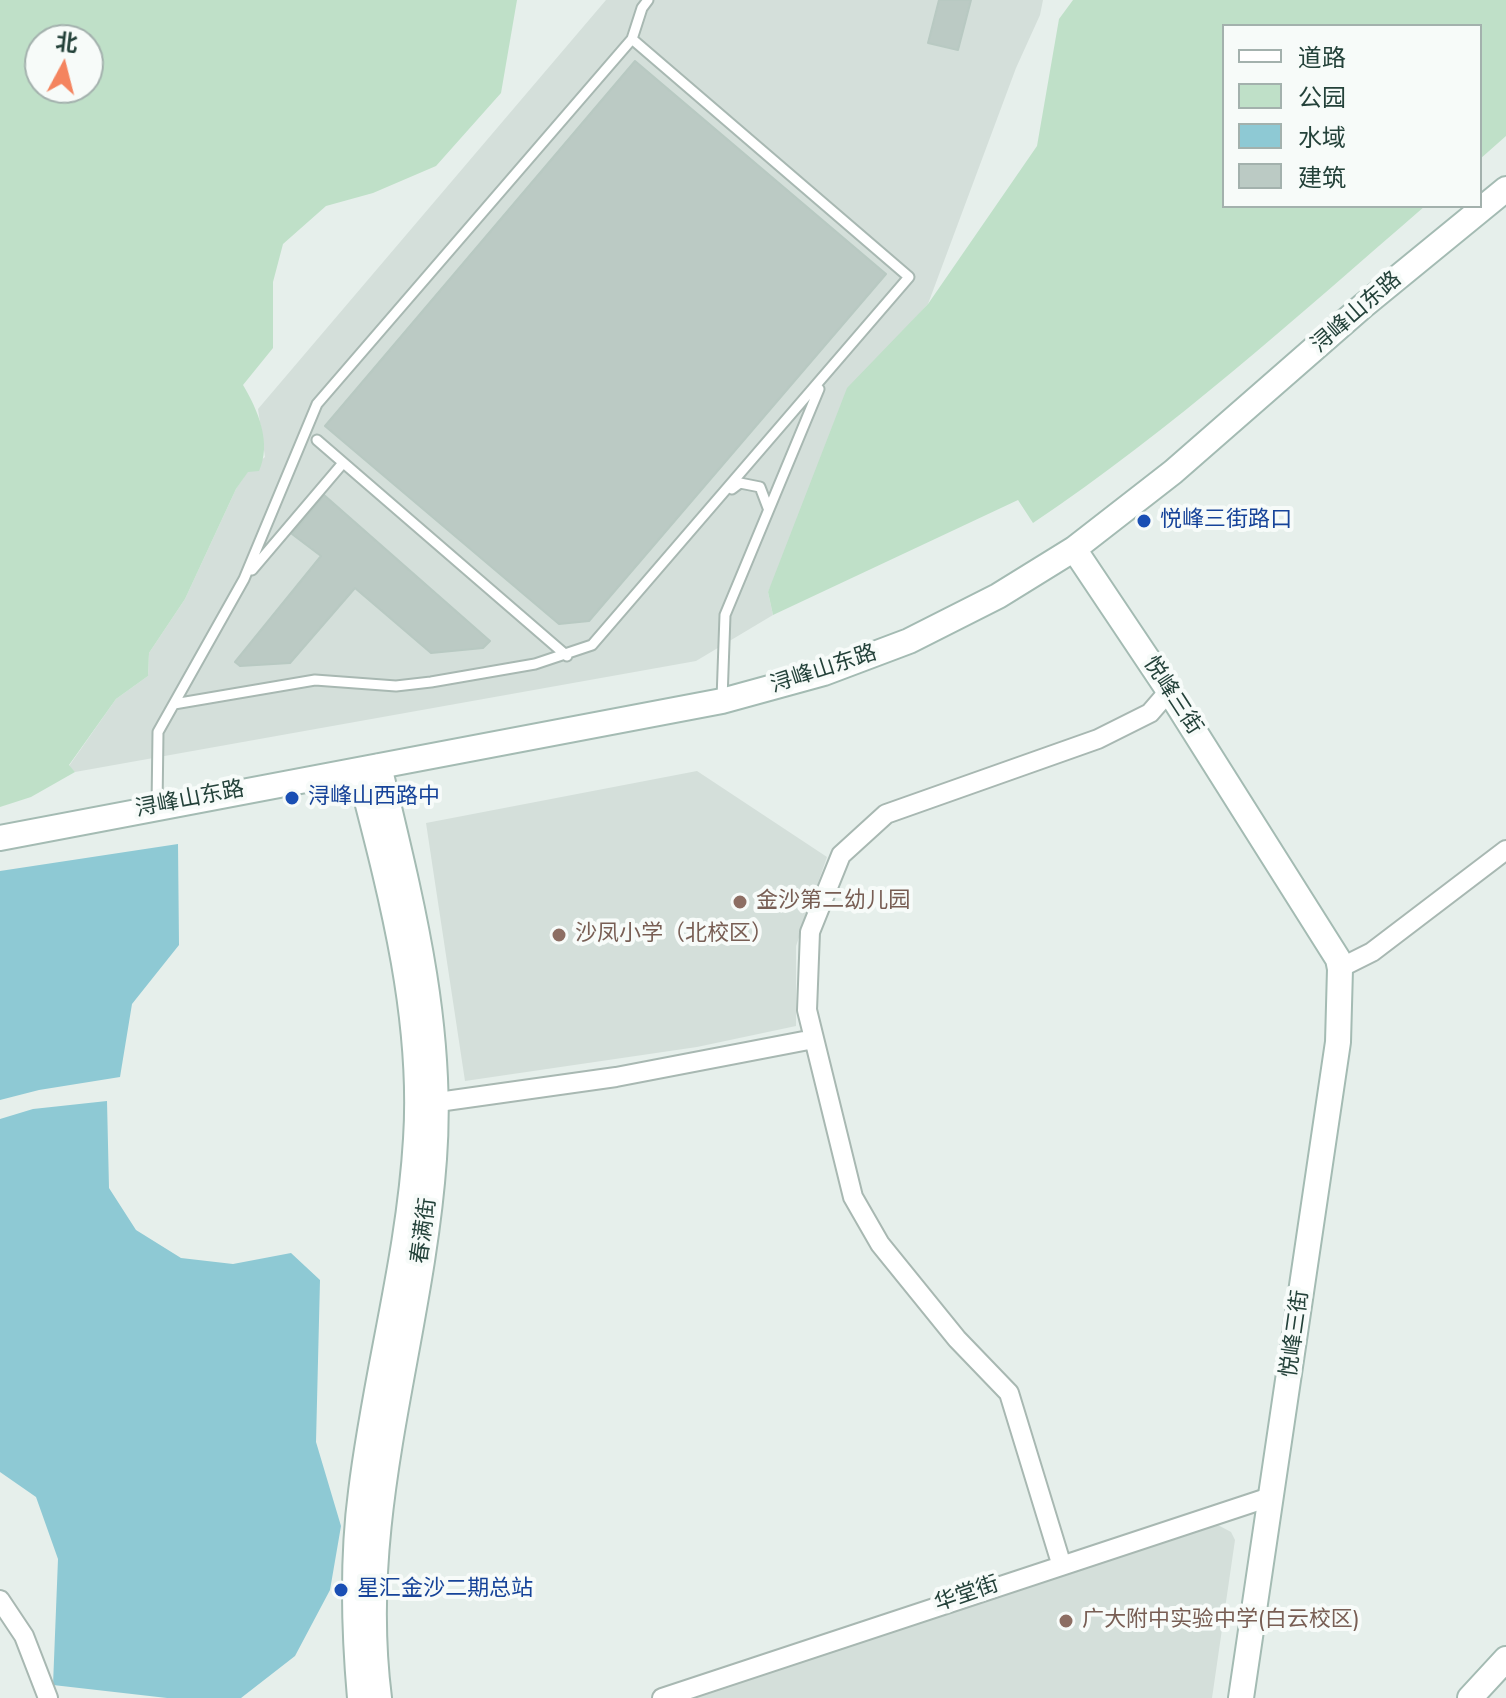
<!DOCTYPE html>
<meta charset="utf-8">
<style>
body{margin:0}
#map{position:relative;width:1506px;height:1698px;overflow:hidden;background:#e6efeb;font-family:Jost,"Noto Sans SC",sans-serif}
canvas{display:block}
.legend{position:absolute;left:1222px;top:24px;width:260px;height:184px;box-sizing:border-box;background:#f7fbf9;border:2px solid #a3b1ad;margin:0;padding:10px 14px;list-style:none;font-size:24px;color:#24423a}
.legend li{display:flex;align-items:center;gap:16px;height:40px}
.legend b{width:40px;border:2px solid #a3b1ad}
.north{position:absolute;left:24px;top:24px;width:80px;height:80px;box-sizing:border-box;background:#f7fbf9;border:2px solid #a3b1ad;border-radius:50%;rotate:7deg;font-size:22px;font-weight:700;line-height:32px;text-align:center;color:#24423a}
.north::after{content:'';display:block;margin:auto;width:28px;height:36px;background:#f4845f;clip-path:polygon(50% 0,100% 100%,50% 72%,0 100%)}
</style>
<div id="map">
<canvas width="1506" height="1698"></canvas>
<ul class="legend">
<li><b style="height:10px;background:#fff"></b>道路</li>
<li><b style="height:22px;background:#bfe0c8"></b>公园</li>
<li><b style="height:22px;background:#8ec9d4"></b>水域</li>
<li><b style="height:22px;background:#bbcac4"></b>建筑</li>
</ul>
<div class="north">北</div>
</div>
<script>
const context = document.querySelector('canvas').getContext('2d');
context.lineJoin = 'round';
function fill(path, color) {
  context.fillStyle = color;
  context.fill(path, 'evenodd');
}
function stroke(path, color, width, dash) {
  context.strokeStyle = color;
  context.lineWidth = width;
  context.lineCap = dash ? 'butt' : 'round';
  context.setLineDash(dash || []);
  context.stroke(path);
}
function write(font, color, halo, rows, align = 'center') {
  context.font = font + ' Jost,"Noto Sans SC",sans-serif';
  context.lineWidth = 8;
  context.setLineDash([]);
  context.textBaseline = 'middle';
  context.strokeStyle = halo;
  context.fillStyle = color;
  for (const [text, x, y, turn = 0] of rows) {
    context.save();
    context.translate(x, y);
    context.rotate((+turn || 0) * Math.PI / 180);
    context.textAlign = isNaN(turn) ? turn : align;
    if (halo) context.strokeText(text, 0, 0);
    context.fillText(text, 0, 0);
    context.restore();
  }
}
const built = new Path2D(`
 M606 0H1043L1040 15 1016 68 928 304 895 341 768 592 773 615 696 661 75 772 69 766 116 699 148 676 149 653 185 599 236 489 248 471 265 457 258 409Z
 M697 771 827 857 796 946V1026L697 1047 465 1081 426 823Z
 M1216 1524 1231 1532 1235 1540 1212 1698H685Z`);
const green = new Path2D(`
 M0 0H517L501 93 436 166 373 193 326 206 283 244 273 282V348L243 385C258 410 272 443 259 471L248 472 236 489 185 599 149 653 148 676 116 699 69 765 75 772 31 797 0 807ZM40 40H88V88H40Z
 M1073 0H1506V136L1480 159V26H1224V206H1425C1298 316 1173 429 1033 523L1018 500 773 615 768 592 847 388 928 304 1037 146 1059 19Z`);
const water = new Path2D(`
 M178 844 179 945 132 1004 120 1077 39 1090 0 1100V871Z
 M107 1101 109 1188 136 1230 181 1258 233 1264 291 1253 320 1280 316 1442 341 1526 330 1590 295 1656 241 1698H167L53 1685 58 1559 36 1497 0 1472V1119L33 1109Z`);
const building = new Path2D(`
 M939 0H971L958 50 928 43Z
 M635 61 886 274 589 621 559 624 325 426Z
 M324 495 490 641 483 648 431 653 355 588 290 663 240 666 235 662 321 556 292 534Z`);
const lane = new Path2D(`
 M632 39 642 8 648 0
 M317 440 567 656
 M732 489 740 483 760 487 768 508
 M252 570 343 463
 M722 699 725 615 819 389
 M157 807 158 732 244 579 317 404 632 39 909 277 592 645 535 664 431 682 396 686 315 680 174 704`);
const street = new Path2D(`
 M1340 968 1372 952 1506 850
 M424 1104 616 1077 814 1039
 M1061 1563 1009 1393 957 1339 880 1244 853 1197 807 1010 810 932 841 855 886 814 1098 739 1150 713 1169 691
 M0 1600 24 1636 48 1698
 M662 1698 1273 1496`);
const secondary = new Path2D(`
 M1074 549 1169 691 1338 959 1340 969 1338 1042 1241 1698
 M359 770C390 890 424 1014 416 1139 409 1259 375 1374 361 1492 352 1560 354 1630 360 1698
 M0 838 722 701 824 673 909 641 998 596 1074 549 1173 472 1363 306 1506 189
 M379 1698C355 1512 421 1341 434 1159 444 1024 410 896 379 766
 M1470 1698 1506 1659`);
const markers = [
 [1144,521,8,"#1a4fb4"],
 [292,798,8,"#1a4fb4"],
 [740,902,8,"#8d6e63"],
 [559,935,8,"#8d6e63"],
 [341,1590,8,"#1a4fb4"],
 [1066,1621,8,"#8d6e63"]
];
const streetNames = [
 ["浔峰山东路",1357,313,-41],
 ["浔峰山东路",824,670,-18],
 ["悦峰三街",1172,696,57],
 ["浔峰山东路",190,800,-11],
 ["春满街",425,1231,-82],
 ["悦峰三街",1296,1334,-82],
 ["华堂街",967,1595,-19]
];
const transitNames = [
 ["悦峰三街路口",1160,521],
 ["浔峰山西路中",308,798],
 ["星汇金沙二期总站",357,1590]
];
const educationNames = [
 ["金沙第二幼儿园",756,902],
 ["沙凤小学（北校区）",575,935],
 ["广大附中实验中学(白云校区)",1082,1621]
];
fill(built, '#d4dfda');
fill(green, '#bfe0c8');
fill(water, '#8ec9d4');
fill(building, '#bbcac4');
stroke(building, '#b8c9c2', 2);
stroke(lane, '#a8b8b2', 13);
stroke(street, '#a8b8b2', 22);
stroke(secondary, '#a4bbb3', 28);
stroke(lane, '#fff', 9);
stroke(street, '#fff', 18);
stroke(secondary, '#fff', 24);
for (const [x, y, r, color] of markers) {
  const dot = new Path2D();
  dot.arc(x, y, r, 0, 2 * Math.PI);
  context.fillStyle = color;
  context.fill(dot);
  stroke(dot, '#f7fbf9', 3);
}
write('22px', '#24423a', '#f7fbf9', streetNames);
write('22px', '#164399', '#f7fbf9', transitNames, 'left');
write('22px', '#785e54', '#f7fbf9', educationNames, 'left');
</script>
